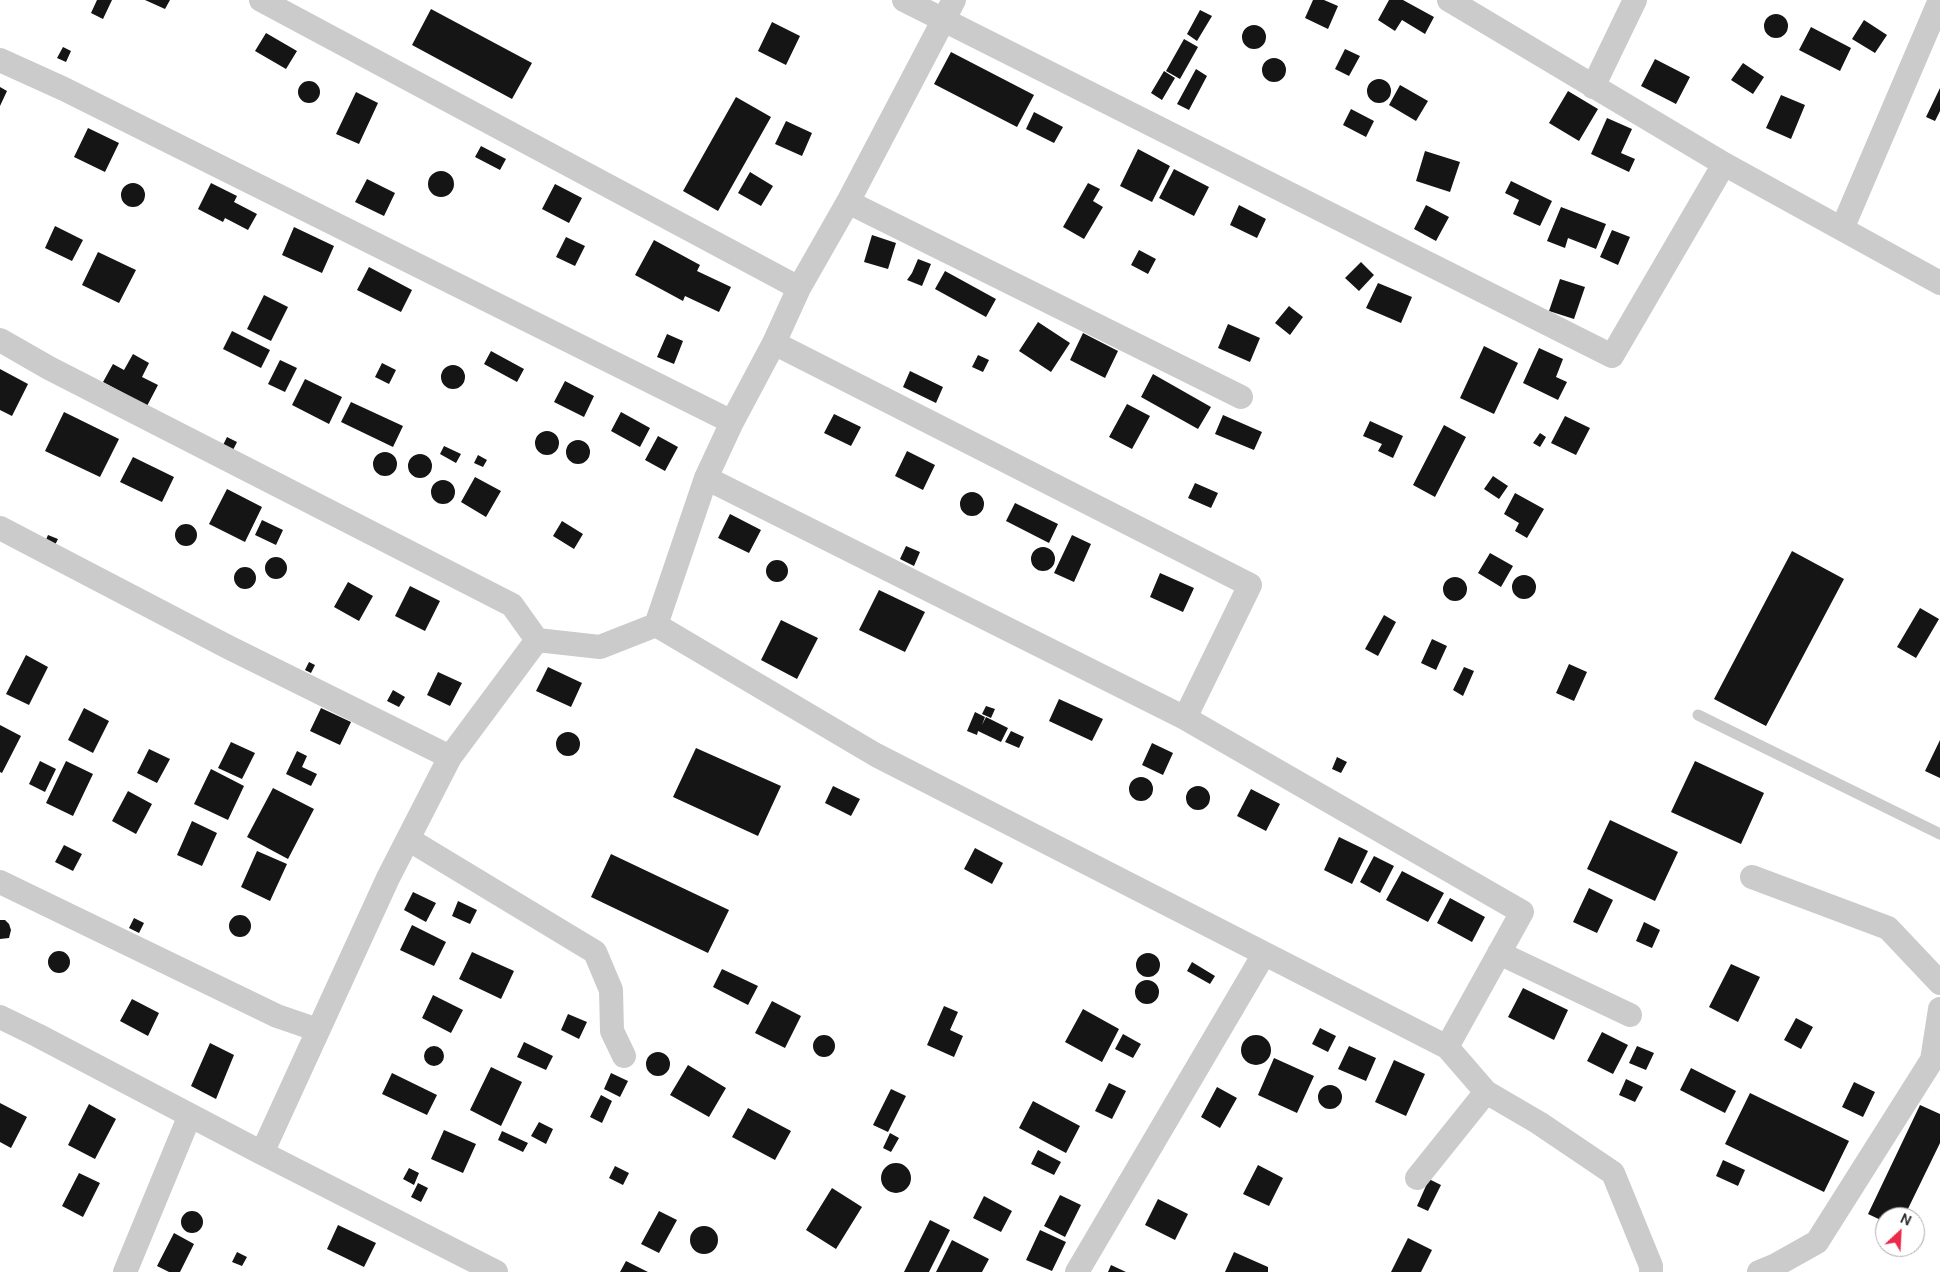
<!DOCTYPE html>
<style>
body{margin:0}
#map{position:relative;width:1940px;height:1272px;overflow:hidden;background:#fff;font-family:"DM Sans",sans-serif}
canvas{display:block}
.north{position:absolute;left:1875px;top:1207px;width:50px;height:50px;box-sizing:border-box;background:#fff;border:1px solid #ababab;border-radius:50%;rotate:25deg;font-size:14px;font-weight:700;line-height:20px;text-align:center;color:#2e2e2e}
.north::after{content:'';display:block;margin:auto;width:18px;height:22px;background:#eb2a49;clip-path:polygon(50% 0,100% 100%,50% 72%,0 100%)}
</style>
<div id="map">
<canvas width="1940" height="1272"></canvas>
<div class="north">N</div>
</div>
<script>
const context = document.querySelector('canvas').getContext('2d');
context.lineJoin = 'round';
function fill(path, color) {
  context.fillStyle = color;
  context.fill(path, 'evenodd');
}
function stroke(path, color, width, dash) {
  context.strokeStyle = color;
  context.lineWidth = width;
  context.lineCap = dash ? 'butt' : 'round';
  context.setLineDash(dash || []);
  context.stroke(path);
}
const building = new Path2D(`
 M97 0H112L103 19 91 13Z
 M145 0H170L165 9Z
 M1313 0H1324L1338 6 1328 29 1305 18Z
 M1389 0H1403L1434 17 1425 34 1402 20 1395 31 1378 20Z
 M431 9 532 63 512 99 412 45Z
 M1200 10 1212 16 1197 41 1187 34Z
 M1764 26a12 12 0 1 1 24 0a12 12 0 1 1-24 0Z
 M1864 20 1887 35 1875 53 1852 39Z
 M772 22 800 36 786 65 758 51Z
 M1242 37a12 12 0 1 1 24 0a12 12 0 1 1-24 0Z
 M1811 27 1851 48 1840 71 1799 50Z
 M266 33 297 51 286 69 255 51Z
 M1184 39 1198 47 1180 79 1166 71Z
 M63 47 71 51 66 62 57 58Z
 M1345 49 1360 56 1349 76 1335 69Z
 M951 52 1034 95 1017 127 934 84Z
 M1262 70a12 12 0 1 1 24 0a12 12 0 1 1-24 0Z
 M1655 59 1690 77 1676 104 1641 86Z
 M1743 63 1764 77 1753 94 1731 80Z
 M1196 69 1207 76 1189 110 1177 104Z
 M1164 71 1175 78 1162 100 1151 93Z
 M1367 91a12 12 0 1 1 24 0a12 12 0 1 1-24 0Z
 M298 92a11 11 0 1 1 22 0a11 11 0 1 1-22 0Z
 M1400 85 1428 101 1416 121 1389 105Z
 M0 87 7 91 0 106Z
 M1940 88V111L1935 121 1926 117Z
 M1568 91 1598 109 1579 141 1549 123Z
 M356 92 378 103 359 144 336 134Z
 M1781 95 1805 105 1791 139 1766 128Z
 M736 97 771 117 718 211 683 191Z
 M1351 109 1374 121 1366 137 1343 125Z
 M1034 112 1063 127 1054 143 1026 129Z
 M1607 118 1632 129 1621 153 1635 159 1629 172 1591 154Z
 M786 121 812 133 802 156 775 144Z
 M88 128 119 143 105 172 74 157Z
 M481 146 506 159 500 170 475 157Z
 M1138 149 1170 166 1152 202 1120 186Z
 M1425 151 1460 162 1450 192 1416 181Z
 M1174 169 1209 187 1194 216 1159 198Z
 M428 184a13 13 0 1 1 26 0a13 13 0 1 1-26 0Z
 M750 172 773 186 761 206 738 193Z
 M367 179 395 193 384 216 355 202Z
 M1511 181 1552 201 1540 226 1513 214 1519 200 1505 193Z
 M211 183 237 196 234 202 257 214 248 230 225 218 223 222 198 209Z
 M1088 183 1100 189 1093 201 1103 207 1084 239 1063 227Z
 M121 195a12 12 0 1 1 24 0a12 12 0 1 1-24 0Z
 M555 184 582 198 569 223 542 209Z
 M1239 205 1266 219 1257 238 1230 225Z
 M1426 205 1449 217 1436 241 1414 229Z
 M1561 207 1606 224 1596 249 1568 238 1565 248 1547 241Z
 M55 226 83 240 72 261 45 248Z
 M294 227 334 246 322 273 282 255Z
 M1612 230 1630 237 1618 265 1600 257Z
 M872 235 896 243 888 269 864 262Z
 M566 237 585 246 575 266 556 257Z
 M654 240 700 265 697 271 731 287 719 312 685 296 683 301 635 275Z
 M1139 250 1156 259 1148 274 1131 265Z
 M98 252 136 270 119 303 82 285Z
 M918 259 931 264 922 286 907 280 912 273Z
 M1361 262 1374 275 1359 291 1345 278Z
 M369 267 412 290 401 312 357 290Z
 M945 271 996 299 986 317 935 289Z
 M1560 279 1585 287 1574 319 1549 311Z
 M1378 283 1412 297 1401 323 1366 308Z
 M264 295 288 307 271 341 247 329Z
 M1289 306 1303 317 1290 335 1275 323Z
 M1038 322 1070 343 1051 372 1019 351Z
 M1228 324 1260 338 1250 362 1218 348Z
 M232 331 270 350 261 368 223 349Z
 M1083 333 1118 351 1105 378 1070 360Z
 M667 334 683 341 674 364 657 357Z
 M1484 346 1518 363 1494 414 1460 398Z
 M1539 348 1563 359 1556 377 1567 382 1558 400 1523 383Z
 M491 351 524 369 517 382 484 364Z
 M133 354 149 363 142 377 158 385 147 406 103 382 113 364 124 370Z
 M978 355 989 360 983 372 972 367Z
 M280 360 297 368 285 392 268 384Z
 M382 363 396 370 389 384 375 377Z
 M441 377a12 12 0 1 1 24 0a12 12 0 1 1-24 0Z
 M0 369 28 384 12 416 0 410Z
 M910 371 943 387 936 403 903 387Z
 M1153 374 1211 407 1198 429 1141 397Z
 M305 379 342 397 329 424 292 405Z
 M565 381 594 396 584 417 554 402Z
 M351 402 403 426 393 447 341 422Z
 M1127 404 1150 416 1132 449 1109 437Z
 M64 412 119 439 100 477 45 451Z
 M621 412 650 428 640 447 611 431Z
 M834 414 861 427 851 446 824 433Z
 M1223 415 1262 432 1254 450 1215 434Z
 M1565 416 1590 428 1576 455 1551 443Z
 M1370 421 1403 436 1393 458 1378 451 1382 444 1363 436Z
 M1444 425 1466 437 1435 497 1413 485Z
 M535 443a12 12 0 1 1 24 0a12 12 0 1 1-24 0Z
 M1540 433 1546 437 1540 447 1533 443Z
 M658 436 678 447 665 471 645 460Z
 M227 437 237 442 232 452 222 447Z
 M566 452a12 12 0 1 1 24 0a12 12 0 1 1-24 0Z
 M444 446 461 454 456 463 440 454Z
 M907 451 935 465 923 490 895 476Z
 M373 464a12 12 0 1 1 24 0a12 12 0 1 1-24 0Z
 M408 466a12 12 0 1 1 24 0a12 12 0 1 1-24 0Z
 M478 455 487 460 483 467 474 463Z
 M133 457 174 477 162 502 120 482Z
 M1493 476 1508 486 1499 499 1484 489Z
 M475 477 501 491 486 517 461 502Z
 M431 492a12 12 0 1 1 24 0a12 12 0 1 1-24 0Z
 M1195 483 1218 493 1211 508 1188 498Z
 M227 489 262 507 245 542 209 524Z
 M960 504a12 12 0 1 1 24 0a12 12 0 1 1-24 0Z
 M1515 493 1544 509 1527 538 1515 531 1519 523 1504 514Z
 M1015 503 1058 524 1049 543 1006 521Z
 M730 514 761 530 749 553 718 538Z
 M262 520 283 530 276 545 255 535Z
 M562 521 583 534 574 549 553 536Z
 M175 535a11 11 0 1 1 22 0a11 11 0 1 1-22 0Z
 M48 535 58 539 54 547 45 542Z
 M1072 535 1091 544 1074 582 1054 573Z
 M906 546 920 552 914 566 900 559Z
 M1031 559a12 12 0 1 1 24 0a12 12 0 1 1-24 0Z
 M1792 551 1844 579 1766 726 1714 699Z
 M1490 553 1513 566 1501 587 1478 573Z
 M265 568a11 11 0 1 1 22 0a11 11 0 1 1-22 0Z
 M766 571a11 11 0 1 1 22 0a11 11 0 1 1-22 0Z
 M234 578a11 11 0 1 1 22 0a11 11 0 1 1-22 0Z
 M1160 573 1194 588 1183 612 1150 597Z
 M1512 587a12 12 0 1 1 24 0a12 12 0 1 1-24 0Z
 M1443 589a12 12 0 1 1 24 0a12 12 0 1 1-24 0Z
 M348 582 373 596 359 621 334 607Z
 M410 586 440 601 425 631 395 616Z
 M879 590 925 612 905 652 859 630Z
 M1920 608 1939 619 1916 658 1897 647Z
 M1384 615 1396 622 1378 656 1365 649Z
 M781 620 818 638 797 679 761 660Z
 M1432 639 1447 646 1436 670 1421 663Z
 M26 655 48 667 29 705 6 694Z
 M309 662 315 665 311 673 305 670Z
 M1569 664 1587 672 1574 701 1556 693Z
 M548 667 582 683 571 707 536 691Z
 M1464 667 1474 671 1463 696 1453 690Z
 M438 672 462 683 450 706 427 695Z
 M393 690 405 697 399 707 387 701Z
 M1059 699 1103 719 1092 741 1049 721Z
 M986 706 995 709 991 718 982 714Z
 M84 708 109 721 93 753 68 740Z
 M321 708 351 722 340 745 310 731Z
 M975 712 985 717 982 725 986 717 1008 728 1001 742 978 731 977 735 967 731Z
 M0 725 21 736 2 773 0 772Z
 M1011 731 1024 737 1019 748 1005 742Z
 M556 744a12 12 0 1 1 24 0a12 12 0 1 1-24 0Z
 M1940 740V778L1925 771Z
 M231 742 255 753 242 779 218 768Z
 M1152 743 1173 753 1163 775 1142 765Z
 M696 748 781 786 758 836 673 797Z
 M149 749 170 759 157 783 137 773Z
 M297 751 307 756 302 767 317 774 311 786 286 774Z
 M1337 757 1347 762 1341 773 1332 769Z
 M40 761 56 769 45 792 29 784Z
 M66 761 93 774 73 816 46 803Z
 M1695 761 1764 793 1741 844 1671 812Z
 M211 769 244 786 228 820 194 804Z
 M1129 789a12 12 0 1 1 24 0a12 12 0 1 1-24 0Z
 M833 786 860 799 851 816 825 803Z
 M1186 798a12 12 0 1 1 24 0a12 12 0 1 1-24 0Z
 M273 788 314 809 288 859 247 837Z
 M1251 789 1280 804 1266 831 1237 816Z
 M128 791 152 804 136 834 112 821Z
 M1610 820 1678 852 1655 901 1587 869Z
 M192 821 217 833 202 866 177 855Z
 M1339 837 1368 851 1352 884 1324 870Z
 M64 845 82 854 73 871 55 862Z
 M975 848 1003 863 992 884 964 869Z
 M257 851 287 864 270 901 241 887Z
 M611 854 729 910 708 953 591 897Z
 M1374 856 1394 866 1380 893 1360 882Z
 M1402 871 1444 893 1428 922 1386 900Z
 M1589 888 1613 900 1597 933 1573 922Z
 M413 892 436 903 426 922 404 910Z
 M1450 898 1485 917 1472 942 1437 923Z
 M458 901 477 910 470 924 452 916Z
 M229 926a11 11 0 1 1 22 0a11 11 0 1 1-22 0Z
 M134 918 144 923 139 933 129 928Z
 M0 920H5L9 924 11 930 9 938 0 939Z
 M1644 922 1660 930 1652 948 1636 941Z
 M412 925 446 942 434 966 400 950Z
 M48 962a11 11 0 1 1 22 0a11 11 0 1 1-22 0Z
 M472 952 514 971 501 999 459 979Z
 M1136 965a12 12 0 1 1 24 0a12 12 0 1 1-24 0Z
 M1192 962 1215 976 1210 984 1187 971Z
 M1731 964 1760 977 1738 1022 1709 1007Z
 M722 969 758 986 748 1005 713 987Z
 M1135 992a12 12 0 1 1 24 0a12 12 0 1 1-24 0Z
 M1523 988 1568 1010 1554 1040 1508 1017Z
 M433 995 463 1010 451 1033 422 1018Z
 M132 999 159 1013 148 1036 120 1021Z
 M772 1001 801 1016 785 1048 755 1033Z
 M944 1006 958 1012 950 1030 963 1036 954 1057 927 1045Z
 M1083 1009 1119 1029 1102 1062 1065 1042Z
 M568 1014 587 1022 579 1039 561 1030Z
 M1796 1018 1813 1027 1801 1049 1784 1040Z
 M1320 1028 1336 1036 1328 1052 1312 1044Z
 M1602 1032 1628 1045 1613 1074 1587 1061Z
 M1123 1034 1141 1044 1133 1058 1115 1049Z
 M1241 1050a15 15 0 1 1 30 0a15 15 0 1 1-30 0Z
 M813 1046a11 11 0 1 1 22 0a11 11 0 1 1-22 0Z
 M524 1042 553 1056 546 1070 517 1057Z
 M210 1043 234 1055 216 1099 191 1086Z
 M424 1056a10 10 0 1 1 20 0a10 10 0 1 1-20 0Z
 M1349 1046 1376 1058 1366 1081 1338 1069Z
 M1637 1046 1654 1053 1646 1070 1629 1063Z
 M646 1064a12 12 0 1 1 24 0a12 12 0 1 1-24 0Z
 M1274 1058 1314 1076 1297 1113 1258 1095Z
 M1394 1060 1425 1074 1406 1116 1375 1102Z
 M688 1065 726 1088 709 1117 670 1095Z
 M491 1067 522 1082 501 1126 470 1110Z
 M1691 1068 1736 1091 1725 1113 1680 1090Z
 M392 1073 437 1095 427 1115 382 1094Z
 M611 1073 628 1081 620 1097 604 1089Z
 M1626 1079 1643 1087 1635 1102 1619 1095Z
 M1854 1082 1875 1092 1863 1117 1842 1107Z
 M1109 1083 1126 1091 1112 1119 1095 1111Z
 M1318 1097a12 12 0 1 1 24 0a12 12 0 1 1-24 0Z
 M1217 1087 1237 1098 1220 1128 1201 1117Z
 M891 1089 906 1096 888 1132 873 1125Z
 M1750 1093 1849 1141 1824 1192 1725 1144Z
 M601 1095 612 1101 602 1123 590 1117Z
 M1033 1101 1080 1126 1066 1153 1019 1128Z
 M0 1103 27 1117 11 1148 0 1142Z
 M89 1104 116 1119 95 1159 68 1145Z
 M1920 1105 1940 1114V1143L1904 1217H1885V1222L1868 1214Z
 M748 1108 791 1131 775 1160 732 1137Z
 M539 1122 553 1129 546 1144 531 1136Z
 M444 1130 476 1144 463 1173 431 1159Z
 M502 1131 528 1143 523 1152 498 1140Z
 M890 1133 899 1138 891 1152 883 1148Z
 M1038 1150 1061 1162 1054 1175 1031 1164Z
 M1723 1160 1745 1170 1738 1186 1716 1176Z
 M881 1178a15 15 0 1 1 30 0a15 15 0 1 1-30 0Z
 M1258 1165 1283 1178 1269 1206 1243 1194Z
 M615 1166 629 1173 623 1185 609 1178Z
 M409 1168 419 1173 414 1185 403 1179Z
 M79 1173 100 1183 83 1217 62 1206Z
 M1429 1179 1441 1185 1428 1211 1417 1206Z
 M418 1183 428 1188 421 1202 411 1197Z
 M832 1188 862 1207 836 1249 806 1230Z
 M1060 1195 1081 1205 1065 1237 1044 1226Z
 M984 1196 1012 1211 1001 1232 973 1218Z
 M1158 1199 1188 1214 1175 1240 1145 1225Z
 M181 1222a11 11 0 1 1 22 0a11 11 0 1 1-22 0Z
 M659 1211 677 1220 659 1253 641 1244Z
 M930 1220 950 1230 929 1272H904Z
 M338 1225 376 1243 364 1267 327 1249Z
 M690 1240a14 14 0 1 1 28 0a14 14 0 1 1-28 0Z
 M1040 1230 1066 1242 1052 1271 1026 1260Z
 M174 1233 194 1244 180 1272H169L157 1266Z
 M1408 1238 1432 1250 1421 1272H1391Z
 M952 1240 989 1259 982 1272H936Z
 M237 1252 247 1257 242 1266 232 1262Z
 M1234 1252 1268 1267V1272H1225Z
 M626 1261 648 1272H620Z
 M1111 1265 1126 1272H1108Z`);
const lane = new Path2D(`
 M1698 715 1940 834`);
const street = new Path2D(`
 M261 0 799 288
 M904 0 1612 356 1724 164
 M1449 0 1724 164 1940 283
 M0 60 64 89 732 422
 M1593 87 1635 0
 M848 202 1241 397
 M1842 229 1940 0
 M0 340 49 368 512 605 537 640 600 647 656 625
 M774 343 1250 585 1185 718
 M0 528 228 647 450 757
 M656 625 876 755 1447 1047 1522 912 1185 718 706 478
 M656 625 706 478 732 422 774 343 799 288 848 202 954 0
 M408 839 595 952 611 990 612 1031 624 1056
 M1752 877 1888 928 1940 983
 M0 882 277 1016 318 1030
 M1499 953 1630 1015
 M0 1017 37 1035 262 1153
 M1447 1047 1486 1092 1539 1123 1613 1173 1651 1266V1272
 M1417 1178 1486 1092
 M125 1272 190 1115
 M496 1272 262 1153 388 878 450 757 537 640
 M1077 1272 1264 954
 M1759 1272 1776 1265 1817 1242 1932 1060 1940 1009`);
fill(building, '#151515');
stroke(lane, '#cbcbcb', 11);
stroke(street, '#cbcbcb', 24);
</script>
